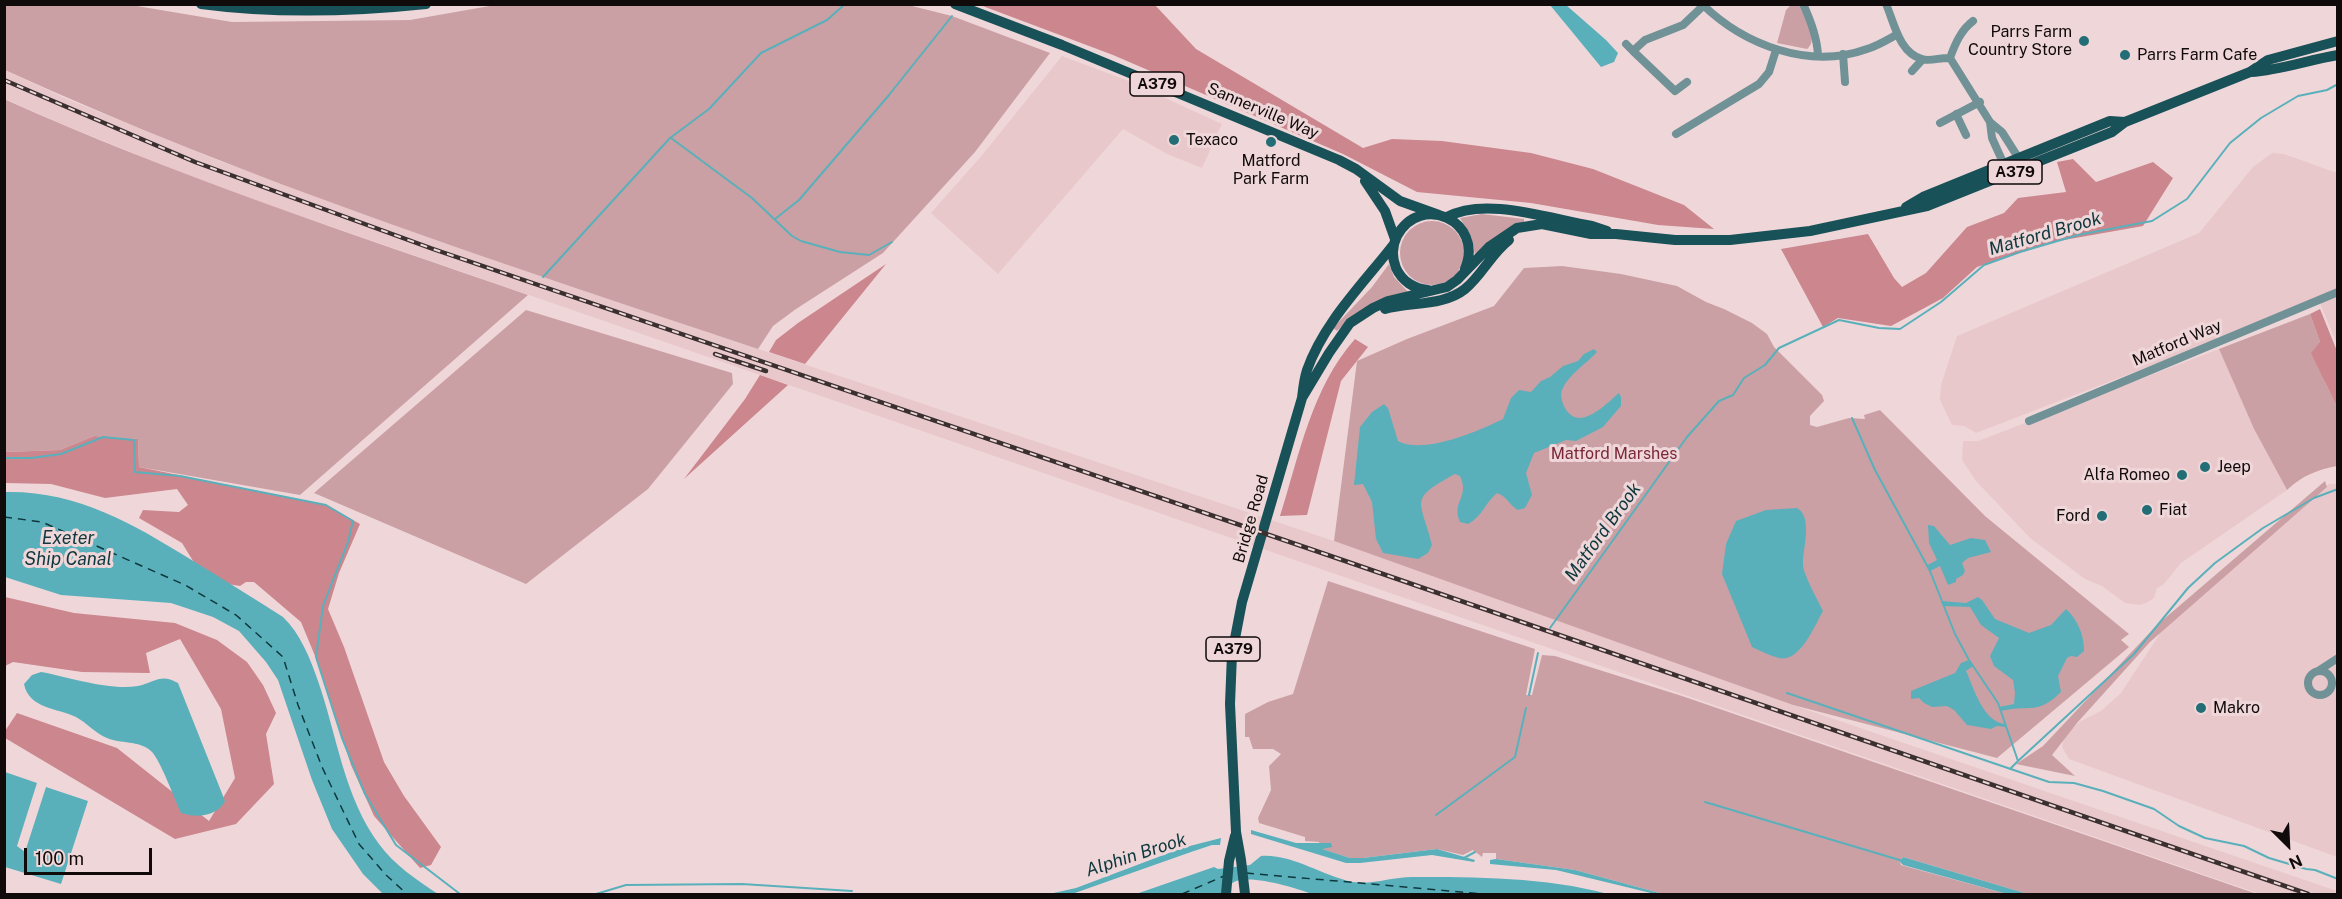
<!DOCTYPE html>
<style>
body{margin:0}
#map{position:relative;width:2342px;height:899px;overflow:hidden;background:#efd7d9;font-family:"Public Sans",sans-serif}
canvas{display:block}
.frame{position:absolute;inset:0;border:6px solid #110a0a;pointer-events:none}
.north{position:absolute;left:2258px;top:815px;width:60px;height:60px;-webkit-text-stroke:4px #efd7d9;paint-order:stroke;rotate:156deg;font-size:16px;font-weight:700;line-height:24px;text-align:center;color:#110a0a}
.north::after{content:'';display:block;margin:auto;width:21px;height:27px;background:#110a0a;clip-path:polygon(50% 0,100% 100%,50% 72%,0 100%)}
.scale{position:absolute;left:24px;top:848px;width:128px;height:27px;box-sizing:border-box;border:3px solid #110a0a;border-top:0;padding-left:8px;font-size:18px;line-height:21px;white-space:nowrap;color:#110a0a;-webkit-text-stroke:4px #efd7d9;paint-order:stroke}
</style>
<div id="map">
<canvas width="2342" height="899"></canvas>
<div class="frame"></div>
<div class="north">N</div>
<div class="scale">100 m</div>
</div>
<script>
const context = document.querySelector('canvas').getContext('2d');
context.lineJoin = 'round';
function fill(path, color) {
  context.fillStyle = color;
  context.fill(path, 'evenodd');
}
function stroke(path, color, width, dash) {
  context.strokeStyle = color;
  context.lineWidth = width;
  context.lineCap = dash ? 'butt' : 'round';
  context.setLineDash(dash || []);
  context.stroke(path);
}
function write(font, color, halo, rows, align = 'center') {
  context.font = font + ' "Public Sans",sans-serif';
  context.lineWidth = 6;
  context.setLineDash([]);
  context.textBaseline = 'middle';
  context.strokeStyle = halo;
  context.fillStyle = color;
  for (const [text, x, y, turn = 0] of rows) {
    context.save();
    context.translate(x, y);
    context.rotate((+turn || 0) * Math.PI / 180);
    context.textAlign = isNaN(turn) ? turn : align;
    if (halo) context.strokeText(text, 0, 0);
    context.fillText(text, 0, 0);
    context.restore();
  }
}
const built = new Path2D(`
 M1062 56 1126 80 1222 124 1202 168 1167 154 1123 129 998 274 931 213 983 154Z
 M5 70 67 99 222 162 543 277 1334 541 1793 705 2337 891V894H2260L211 185 57 122 5 99Z
 M2272 153 2284 154 2337 173V344L2319 301 1976 433 1964 426 1952 425 1940 400 1941 385 1957 336 2199 233 2253 167Z
 M2219 349 2254 429 2287 490 2181 563 2163 585 2157 588 2154 598 2146 603 2140 605 2125 603 2102 586 2085 579 2030 538 1976 481 1962 460 1963 441H1978Z
 M2329 484H2337V857L2069 759 2062 747 2064 735 2081 721 2101 711 2121 693 2165 626Z`);
const green = new Path2D(`
 M5 4 131 5 232 22 410 20 501 4H904L952 16 1050 53 975 152 883 253 796 309 773 326 758 349C504 264 248 181 5 70Z
 M1791 5H1799C1804 16 1820 39 1807 49L1777 43 1786 10Z
 M4 99C175 176 352 234 528 295L300 495 139 467 138 439 94 436 60 450 5 452Z
 M1482 214 1524 219V223L1475 255 1471 236 1460 218Z
 M1400 253a32 32 0 1 1 64 0a32 32 0 1 1-64 0Z
 M1389 264 1394 277 1408 292 1348 321 1337 331 1333 328 1372 287Z
 M1562 266 1621 274 1677 286 1706 302 1724 309 1752 323 1767 334 1774 347 1822 395 1824 401 1810 416V425L1817 427 1849 418 1865 419 1864 415 1880 410 1985 516 2129 634 2121 640 2129 647 1997 758 1793 705 1334 541 1357 361 1407 339 1494 306 1524 268Z
 M526 310 732 373 733 384 648 489 526 584 314 493Z
 M2310 314 2320 342 2325 382 2337 407V466C2317 470 2303 475 2287 490L2254 429 2219 349Z
 M2325 481 2327 487 2150 642 2077 723 2052 755 2075 776 2016 764 2043 746 2157 625Z
 M1328 581 1535 649 1526 695H1532L1542 655 1555 656 1682 696 2257 894H2028L1903 857 1900 862 1901 865 2007 894H1663L1575 870 1496 859V853H1483L1482 857 1473 850 1463 855 1437 849 1363 858H1350L1321 849 1319 842 1305 841V837L1259 823 1258 818 1271 790 1269 766 1281 754 1273 749H1253L1249 737H1245V714L1268 702 1293 694Z`);
const forest = new Path2D(`
 M980 5H1155L1196 49 1363 148 1392 139 1442 141 1531 153 1593 169 1684 205 1714 229 1658 225 1531 203 1417 192 1343 154 1113 55Z
 M2073 159 2096 182 2153 162 2173 178 2143 226 2053 242 1977 267 1943 298 1891 326 1838 318 1823 327 1781 249 1868 234 1894 278 1902 287 1926 273 1967 227 2004 213 2018 198 2066 192 2057 162Z
 M886 264 805 364 769 352 776 340 798 323Z
 M2320 309 2337 351V407L2311 353 2320 342 2310 314Z
 M1355 339 1368 347 1341 381 1307 515 1280 516C1299 456 1312 387 1355 339Z
 M760 375 788 385 684 479 745 399Z
 M94 436 138 439 139 467 326 505 360 524 339 573 328 609 344 647 384 762 404 796 441 847 431 865 420 868 374 816 351 765 320 668 301 622 254 582H246L240 586 221 583 198 569 182 543 139 518 143 510 179 512 188 505 177 489 105 498 51 484 5 483V452L60 450Z
 M5 597 74 613 175 623 217 640 247 662 263 685 276 713 266 734 274 784 236 824 175 839 5 738V731L17 713 117 748 209 821 235 778 221 709 180 639 146 653 150 673 82 672 13 662 5 666Z`);
const water = new Path2D(`
 M1550 5H1566L1606 40 1618 53 1614 62 1601 67Z
 M1594 349 1597 352C1586 364 1568 375 1562 390 1560 396 1562 402 1565 408 1579 433 1606 404 1619 393L1621 397V406L1603 427 1576 441 1566 440 1534 453 1526 473 1532 495 1525 508 1518 510C1509 505 1507 496 1497 493 1485 503 1482 517 1468 524L1460 522C1451 501 1470 498 1460 476L1455 474C1407 500 1421 499 1432 545L1428 553 1418 559 1383 553 1376 539 1372 502 1363 484 1354 485 1360 427 1372 412 1384 404 1388 408 1398 441C1423 455 1479 431 1503 419L1511 398 1519 390 1531 392 1541 381 1550 377 1563 366 1578 361 1584 354Z
 M4 492C75 490 132 523 190 559 221 578 252 597 283 617 300 633 310 658 318 681 337 735 344 797 379 844 394 865 417 880 438 894H383L363 874 332 829 312 780 278 680 266 662 239 631 213 617 171 603 61 595 5 577Z
 M1797 508C1813 517 1803 548 1803 563 1802 573 1818 600 1823 611 1815 625 1800 663 1779 658 1770 656 1761 651 1752 647L1722 574 1726 544 1736 521 1766 510Z
 M1928 525 1934 526 1950 545 1971 538 1985 540 1991 552 1968 558 1962 563 1965 571 1963 575 1956 579V582L1948 585 1940 566 1930 571 1926 566 1937 560 1929 543Z
 M1978 597 1982 600 1995 619 2029 633 2051 625 2066 609C2078 620 2084 635 2084 651L2077 657 2071 656 2067 658 2058 676 2061 692C2037 716 2028 704 2001 711L1999 707 2014 704 2015 693 2013 680 1994 666 1990 656 1999 638 1981 625 1970 607 1943 606 1941 601 1966 603Z
 M1969 660 1973 666 1966 671C1974 688 1983 722 2005 724L2006 727 1997 726 1991 729 1967 725 1954 710 1947 706 1932 707 1924 703 1919 698 1911 699V691L1955 673 1961 663Z
 M41 672C69 677 110 691 138 686 155 682 161 673 178 683L225 801C217 817 196 818 181 813 175 800 160 759 151 751 139 740 120 744 107 738 95 733 87 723 76 717 58 708 29 709 24 684L32 675Z
 M5 772 37 783 17 846 25 852 46 787 88 801 61 884 5 867Z
 M1251 830 1296 843H1331L1332 847 1322 849 1350 858H1363L1437 849 1475 860 1474 862 1432 855 1360 863H1346L1251 834Z
 M1221 838 1220 845H1212L1191 852 1072 894H1049L1076 888 1182 848Z
 M1261 856C1294 854 1321 876 1353 882 1372 885 1392 877 1412 877 1476 877 1545 877 1608 894H1312C1295 888 1251 874 1234 882 1230 884 1224 891 1220 894H1136L1214 867 1218 869 1250 865Z
 M1903 857 2028 894H2007L1903 865 1900 862Z
 M1496 859 1575 870 1663 894H1655L1556 870 1490 864V860Z`);
const stream = new Path2D(`
 M671 138 752 198 792 236 801 241 840 252 869 255 892 242
 M775 219 799 200 889 95 952 16
 M543 277 670 138 709 109 761 53 827 20 845 4
 M1852 418 1875 470 1930 571 1955 634 1969 660 1998 703 2018 761 2010 769
 M4 458H31L61 454 103 437 134 440 135 472 180 476 326 505 353 521 348 542 323 606 316 657 342 738 365 794 396 845 460 894
 M1550 628 1687 437 1719 401 1733 395 1744 378 1765 365 1779 348 1839 320 1879 328 1900 329 1941 302 1984 265 2020 252 2078 235 2152 221 2187 199 2230 143 2261 118 2298 96 2327 90 2338 84
 M1787 693 2049 782 2074 783 2103 791 2154 809 2179 826 2205 838 2244 846 2269 858 2306 869 2315 870 2338 879
 M1529 695 1538 653
 M2018 761 2134 654 2188 588 2215 563 2263 528 2314 498 2338 489
 M1705 802 1903 861
 M1436 815 1515 757 1526 708
 M1464 858 1475 852
 M596 894 626 885 742 884 852 891`);
const ferry = new Path2D(`
 M4 517 42 522 185 585 236 615 283 657 298 705 322 767 359 844 386 875 407 894
 M1246 873 1484 894
 M1182 894 1224 876`);
const minor = new Path2D(`
 M1702 4C1744 45 1809 70 1867 49 1877 46 1887 40 1896 35
 M1803 4C1811 21 1817 37 1818 55
 M1886 4C1894 22 1899 53 1922 59 1929 62 1942 57 1950 58
 M1973 21C1961 30 1955 44 1950 58L1990 122 2002 132 2021 162
 M1626 44 1633 51
 M1843 54 1845 82
 M1912 71 1922 60
 M1687 82 1675 91 1633 51 1645 40 1683 25 1703 6
 M1956 114 1966 135
 M1990 122 1992 138 2006 169
 M1940 123 1980 102
 M1676 134 1759 84 1769 72 1776 50
 M2029 421 2338 292
 M2318 671 2338 658
 M2308 683a12 12 0 1 1 24 0a12 12 0 1 1-24 0Z`);
const major = new Path2D(`
 M201 4C276 14 350 12 426 4
 M955 4 1062 45 1339 160 1356 169 1400 201 1439 215
 M2251 72C2280 70 2308 60 2338 55
 M1365 181 1385 211 1395 239
 M1906 207 1923 197 2110 121 2125 122
 M1447 217C1485 196 1550 219 1592 226L1607 231
 M1428 290C1414 289 1402 281 1396 268 1392 258 1392 246 1397 236 1420 192 1485 221 1465 269
 M1385 309C1410 302 1444 306 1465 289 1482 275 1491 254 1509 240
 M1302 398 1329 353 1350 323 1373 308 1388 301 1447 287 1457 280 1489 247 1517 228 1542 224 1591 234H1616L1675 240H1730L1810 231 1927 206 2112 132 2125 122 2250 72 2268 60 2338 41
 M1226 894 1229 861 1235 836
 M1245 894 1241 860 1236 832 1230 704 1232 654 1242 602 1302 398C1303 389 1304 379 1307 370 1324 322 1363 284 1394 244`);
const rail = new Path2D(`
 M4 80 195 162 433 249 1354 564 2308 894
 M715 354 766 371`);
const markers = [
 [2084,41,6,"#236d76"],
 [2125,55,6,"#236d76"],
 [1174,140,6,"#236d76"],
 [1271,142,6,"#236d76"],
 [2205,467,6,"#236d76"],
 [2182,475,6,"#236d76"],
 [2147,510,6,"#236d76"],
 [2102,516,6,"#236d76"],
 [2201,708,6,"#236d76"]
];
const shields = [
 [1157,84,54],
 [2015,172,54],
 [1233,649,54]
];
const shieldNames = [
 ["A379",1157,84],
 ["A379",2015,172],
 ["A379",1233,649]
];
const poiNames = [
 ["Parrs Farm",2072,32,"right"],
 ["Country Store",2072,50,"right"],
 ["Parrs Farm Cafe",2137,55],
 ["Texaco",1186,140],
 ["Matford",1271,161,"center"],
 ["Park Farm",1271,179,"center"],
 ["Jeep",2217,467],
 ["Alfa Romeo",2170,475,"right"],
 ["Fiat",2159,510],
 ["Ford",2090,516,"right"],
 ["Makro",2213,708]
];
const streetNames = [
 ["Sannerville Way",1263,111,23],
 ["Matford Way",2177,343,-23],
 ["Bridge Road",1251,519,-74]
];
const parkNames = [
 ["Matford Marshes",1614,454]
];
const waterNames = [
 ["Matford Brook",2045,234,-16],
 ["Matford Brook",1603,532,-54],
 ["Exeter",68,538],
 ["Ship Canal",68,559],
 ["Alphin Brook",1136,855,-18]
];
fill(built, '#e9c8cb');
fill(green, '#cba0a4');
fill(forest, '#cb868e');
fill(water, '#59b0bb');
stroke(stream, '#59b0bb', 2);
stroke(ferry, '#0e383d', 1.5, [8, 6]);
stroke(minor, '#709297', 8);
stroke(major, '#195158', 10);
stroke(rail, '#3a3030', 4.5);
stroke(rail, '#efd7d9', 2, [7]);
for (const [x, y, r, color] of markers) {
  const dot = new Path2D();
  dot.arc(x, y, r, 0, 2 * Math.PI);
  context.fillStyle = color;
  context.fill(dot);
  stroke(dot, '#efd7d9', 2);
}
for (const [x, y, w] of shields) {
  const box = new Path2D();
  box.roundRect(x - w / 2, y - 12, w, 24, 4.5);
  context.fillStyle = '#efd7d9';
  context.fill(box);
  stroke(box, '#110a0a', 1.5);
}
write('bold 15px', '#110a0a', null, shieldNames);
write('16px', '#110a0a', '#efd7d9', poiNames, 'left');
write('16px', '#110a0a', '#efd7d9', streetNames);
write('16px', '#7a2738', '#efd7d9', parkNames);
write('italic 18px', '#0e383d', '#efd7d9', waterNames);
</script>
